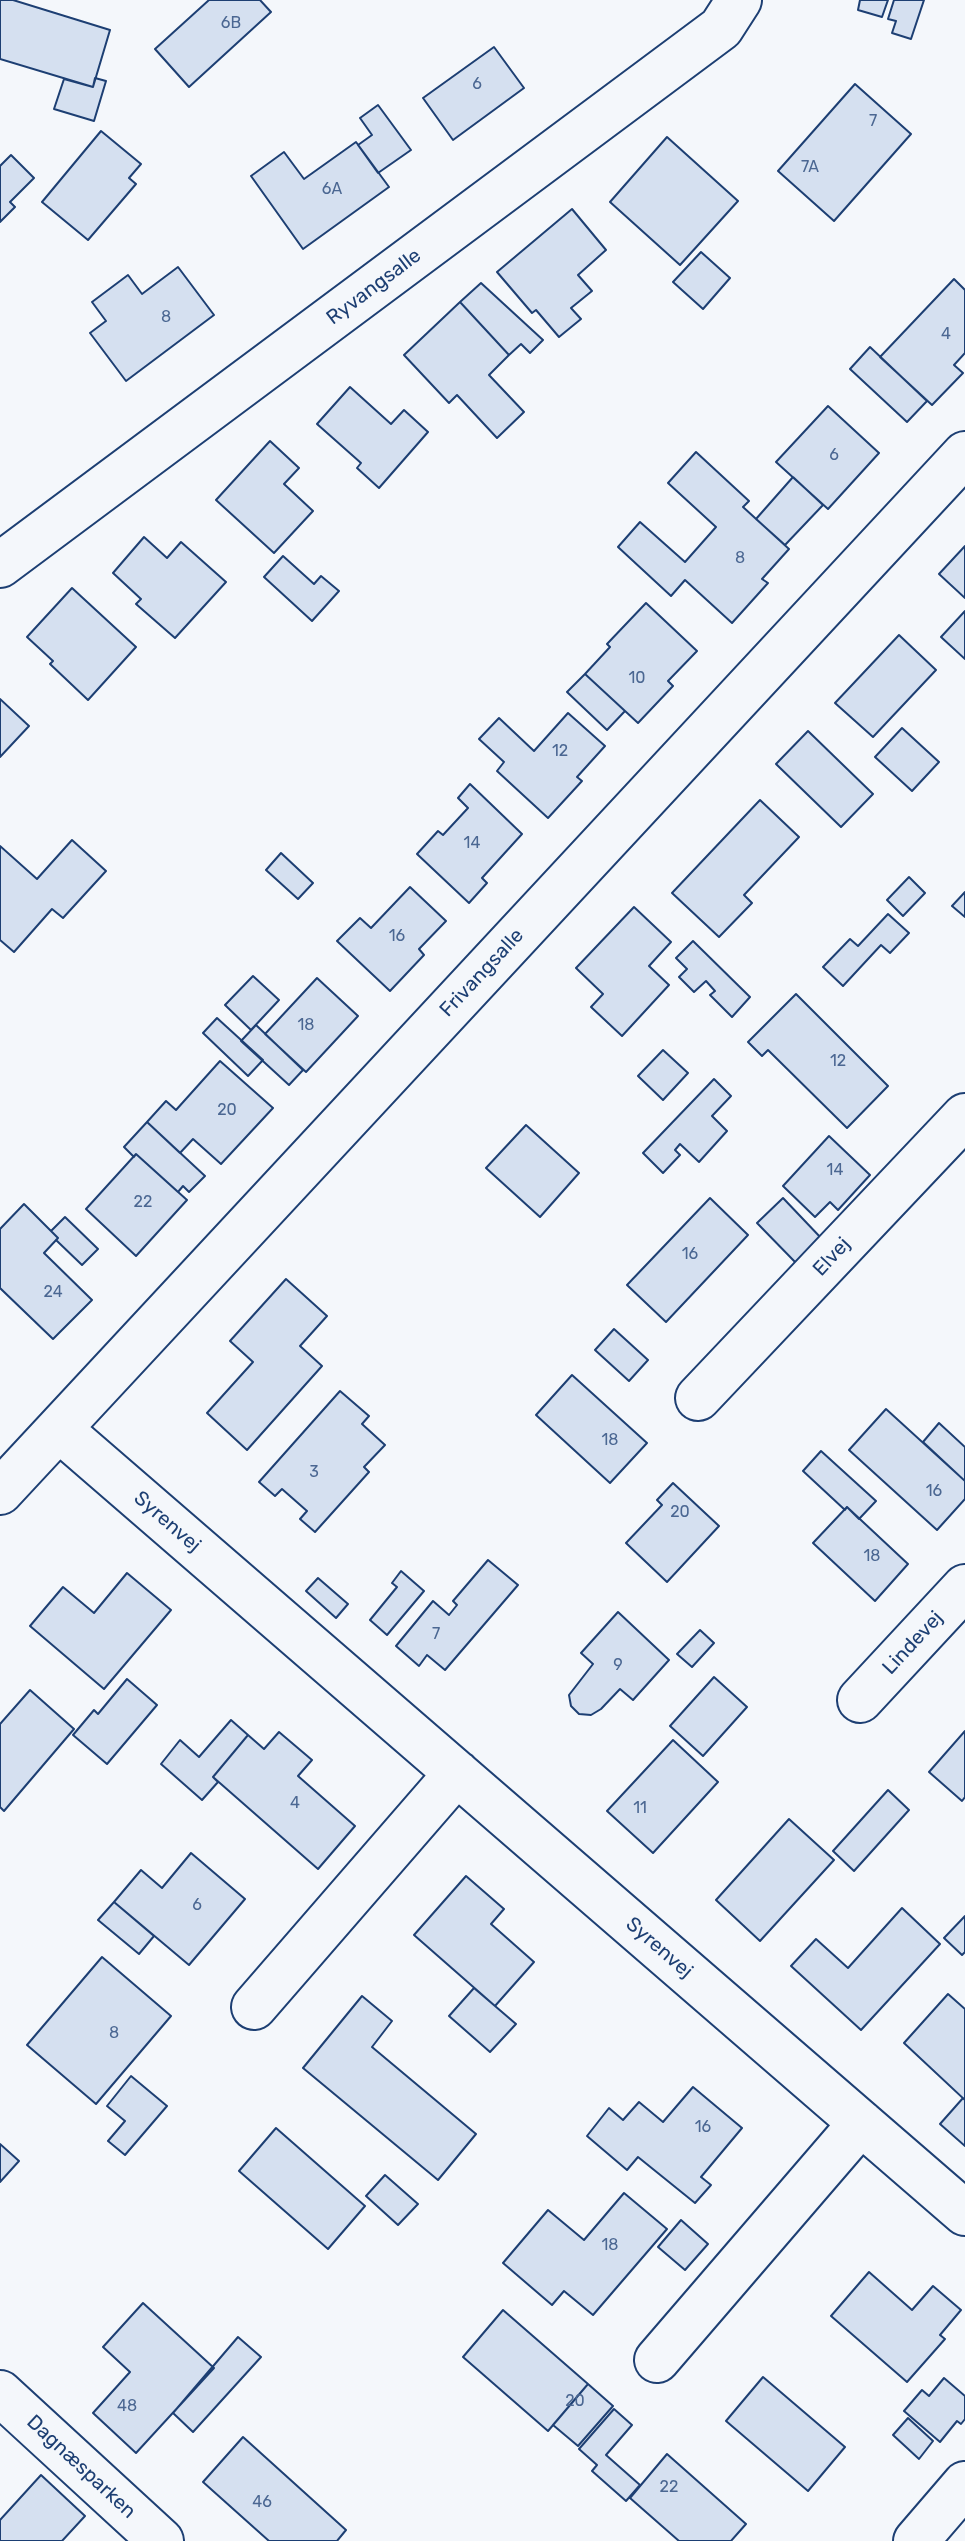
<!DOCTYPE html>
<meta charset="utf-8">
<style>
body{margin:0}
canvas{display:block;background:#f4f7fb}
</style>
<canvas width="965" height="2541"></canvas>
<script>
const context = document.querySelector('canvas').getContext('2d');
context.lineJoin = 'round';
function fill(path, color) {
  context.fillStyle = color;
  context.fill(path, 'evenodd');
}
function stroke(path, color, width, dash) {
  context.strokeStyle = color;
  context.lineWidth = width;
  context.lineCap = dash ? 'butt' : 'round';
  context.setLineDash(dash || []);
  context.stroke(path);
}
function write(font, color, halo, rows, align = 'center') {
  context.font = font + ' Rubik,sans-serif';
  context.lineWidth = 6;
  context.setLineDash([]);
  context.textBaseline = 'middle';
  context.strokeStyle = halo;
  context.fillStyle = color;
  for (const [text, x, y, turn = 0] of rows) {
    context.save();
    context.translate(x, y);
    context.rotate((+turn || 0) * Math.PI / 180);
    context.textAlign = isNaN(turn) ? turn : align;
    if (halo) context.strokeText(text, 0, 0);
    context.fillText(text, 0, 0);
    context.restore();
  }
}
const building = new Path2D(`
 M0 0H13L110 30 93 87 0 59Z
 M209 0H260L271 12 189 87 155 49Z
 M860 0H888L882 17 858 10Z
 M894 0H924L911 39 892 33 896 21 888 19Z
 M494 47 524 88 453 140 423 98Z
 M95 78 106 81 94 121 54 109 64 79 93 87Z
 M855 84 911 134 834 221 778 171Z
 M378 105 411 150 378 173 358 145 372 135 360 118Z
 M101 131 141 164 129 178 136 184 88 240 42 202Z
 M667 137 738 201 680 265 610 202Z
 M356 142 389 187 303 249 251 176 284 152 304 179Z
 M11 155 34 178 10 202 15 207 0 222V166Z
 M572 209 606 250 578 275 592 291 571 308 581 319 559 337 536 310 532 313 497 272Z
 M701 252 730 278 703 309 673 282Z
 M178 267 214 315 126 381 90 333 106 321 92 302 128 275 142 294Z
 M954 279 965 290V353L954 365 963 373 932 405 880 357Z
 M481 283 543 340 530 353 521 344 509 355 460 302Z
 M460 302 509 355 489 375 524 412 497 438 457 395 449 403 404 355Z
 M870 347 927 401 907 422 850 369Z
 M350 387 391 424 404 410 428 432 379 488 357 468 361 463 317 424Z
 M828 406 879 453 828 509 776 462Z
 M270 441 299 468 284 484 313 511 274 553 216 500Z
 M696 452 749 501 743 507 789 549 762 579 768 583 732 623 685 580 671 596 618 547 640 522 685 562 716 527 668 483Z
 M793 477 823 505 785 545 756 519Z
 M144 537 167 558 181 542 226 582 175 638 136 604 141 599 113 573Z
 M965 546V598L939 574Z
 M283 556 314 584 321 576 339 591 312 621 264 577Z
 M72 588 136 647 88 700 50 664 53 661 27 637Z
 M646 603 697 651 668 681 673 686 638 723 585 674 610 647 607 644Z
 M965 611V659L941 637Z
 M899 635 936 670 873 737 835 703Z
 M585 674 625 711 607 730 567 692Z
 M0 699 29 726 0 757Z
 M568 713 605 746 577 777 582 781 548 818 497 771 504 762 479 739 499 718 534 751Z
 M902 728 939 762 912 791 875 757Z
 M808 731 873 794 841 827 776 764Z
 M470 784 522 834 482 878 487 883 469 903 417 854 438 831 443 835 468 808 458 798Z
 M760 800 799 837 744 895 752 903 719 937 672 893Z
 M72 840 106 871 63 918 52 909 14 952 0 940V846L37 879Z
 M281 853 313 883 298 899 266 870Z
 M909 877 925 893 903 916 887 900Z
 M410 887 446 921 419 949 424 955 390 991 337 941 360 918 371 928Z
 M965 892V917L952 906Z
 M634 907 671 942 649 966 669 985 622 1036 591 1007 603 994 576 968Z
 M888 914 909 933 890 953 881 945 843 986 823 967 850 939 858 946Z
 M693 941 750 997 732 1017 710 995 715 991 706 981 694 992 679 977 687 969 676 958Z
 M253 976 279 1000 251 1030 225 1005Z
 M317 978 358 1016 306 1072 265 1034Z
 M796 994 888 1086 847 1128 768 1050 762 1056 748 1042Z
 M217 1018 263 1060 248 1076 203 1033Z
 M256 1025 303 1070 289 1085 241 1041Z
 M663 1050 688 1073 663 1100 638 1076Z
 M220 1061 273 1108 221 1164 193 1139 180 1153 147 1122 166 1101 176 1110Z
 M714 1079 731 1096 712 1116 727 1131 699 1162 680 1144 675 1150 680 1155 663 1173 643 1153Z
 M147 1122 205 1176 189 1192 183 1186 178 1192 136 1154 134 1157 124 1147Z
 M526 1125 579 1173 540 1217 486 1168Z
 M829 1136 870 1175 838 1210 830 1202 815 1217 783 1186Z
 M136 1154 187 1200 136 1256 86 1209Z
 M710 1198 748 1235 666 1322 627 1285Z
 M783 1198 822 1239 797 1264 757 1223Z
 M24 1204 58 1238 44 1253 92 1300 53 1339 0 1288V1229Z
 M65 1217 98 1249 82 1265 56 1240 58 1238 51 1231Z
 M286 1279 327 1316 300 1346 322 1366 247 1450 207 1413 253 1362 230 1341Z
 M614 1329 648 1360 629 1381 595 1350Z
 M572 1375 647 1443 610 1483 536 1415Z
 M340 1391 369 1416 362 1424 385 1445 364 1467 369 1472 315 1532 300 1519 307 1511 282 1489 275 1496 259 1482Z
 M886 1409 965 1481V1499L937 1530 849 1450Z
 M939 1423 965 1447V1481L923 1442Z
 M821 1451 876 1501 859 1519 847 1507 845 1510 803 1471Z
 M673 1483 719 1526 667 1582 626 1543 662 1505 657 1500Z
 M847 1507 908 1564 875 1601 813 1543Z
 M488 1560 518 1585 445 1670 427 1655 419 1666 396 1646 433 1601 449 1615 457 1605 453 1601Z
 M401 1571 424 1591 387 1635 370 1620 397 1587 392 1583Z
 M127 1573 171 1610 104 1689 30 1626 63 1587 94 1613Z
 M318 1578 348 1604 336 1618 306 1591Z
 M618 1612 669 1660 633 1700 620 1689 601 1709 591 1715 579 1714 571 1706 569 1695 593 1664 581 1653Z
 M700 1630 714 1643 692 1667 677 1654Z
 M714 1677 747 1707 703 1756 670 1726Z
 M127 1679 157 1705 107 1764 73 1735 94 1710 98 1714Z
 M30 1690 74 1729 4 1811 0 1807V1724Z
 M231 1720 248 1735 213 1777 218 1782 202 1800 161 1764 180 1740 199 1757Z
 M965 1731V1797L962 1801 929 1772Z
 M279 1732 312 1760 298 1776 355 1826 318 1869 213 1777 248 1735 264 1749Z
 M673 1740 718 1782 653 1853 607 1811Z
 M888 1790 909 1810 854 1871 833 1851Z
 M789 1819 834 1860 760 1941 716 1900Z
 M191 1853 245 1899 189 1965 114 1902 141 1870 162 1888Z
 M466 1876 504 1909 491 1924 534 1962 495 2006 414 1935Z
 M114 1902 154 1936 139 1954 98 1920Z
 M902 1908 940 1944 861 2030 791 1966 816 1939 848 1968Z
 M965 1916V1952L962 1955 944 1938Z
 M102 1957 171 2016 96 2104 27 2045Z
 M474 1988 516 2024 490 2052 449 2016Z
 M948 1994 965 2009V2100L904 2043Z
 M362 1996 392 2021 372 2047 476 2134 438 2180 303 2068Z
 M131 2076 167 2106 125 2155 108 2141 125 2121 107 2106Z
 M693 2087 742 2128 701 2177 711 2185 695 2203 638 2157 627 2170 587 2136 609 2108 623 2120 639 2102 663 2122Z
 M963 2098 965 2100V2146L940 2124Z
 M276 2128 365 2206 328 2249 239 2171Z
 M0 2144 19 2161 0 2182Z
 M385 2175 418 2204 398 2225 366 2196Z
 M624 2193 667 2229 593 2315 564 2291 552 2305 503 2263 548 2210 584 2240Z
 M681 2220 708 2244 685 2270 658 2247Z
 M869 2272 912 2310 933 2286 961 2310 940 2335 945 2339 907 2382 831 2316Z
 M143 2303 214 2368 136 2453 93 2413 130 2372 103 2347Z
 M503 2310 588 2384 548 2431 463 2357Z
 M238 2337 261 2357 193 2432 173 2413Z
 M763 2377 845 2447 808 2491 726 2421Z
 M944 2378 965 2396V2419L961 2424 957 2421 940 2442 904 2411 922 2390 929 2396Z
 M588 2384 613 2406 578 2446 553 2425Z
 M614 2409 632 2425 606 2455 640 2485 626 2501 592 2471 597 2465 579 2449Z
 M908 2418 933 2441 919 2459 893 2435Z
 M243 2437 346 2530 337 2541H269L203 2482Z
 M667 2454 746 2524 731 2541H679L630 2498Z
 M41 2475 85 2516 62 2541H0V2520Z`);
const minor = new Path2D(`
 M0 565 721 28 739 0
 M698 1398 965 1116
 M59 1429 965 2213
 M0 1492 965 454
 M860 1700 965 1587
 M254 2007 457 1773
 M657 2360 861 2123
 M0 2393 161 2541
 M916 2541 965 2484`);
const numberNames = [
 ["6B",231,23],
 ["6",477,84],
 ["7",873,121],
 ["7A",810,167],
 ["6A",332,189],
 ["8",166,317],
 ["4",946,334],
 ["6",834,455],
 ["8",740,558],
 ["10",637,678],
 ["12",560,751],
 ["14",472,843],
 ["16",397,936],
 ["18",306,1025],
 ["12",838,1061],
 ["20",227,1110],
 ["14",835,1170],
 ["22",143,1202],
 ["16",690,1254],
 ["24",53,1292],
 ["18",610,1440],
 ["3",314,1472],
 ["16",934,1491],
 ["20",680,1512],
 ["18",872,1556],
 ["7",436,1634],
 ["9",618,1665],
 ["4",295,1803],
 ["11",640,1808],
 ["6",197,1905],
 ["8",114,2033],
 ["16",703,2127],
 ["18",610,2245],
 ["20",575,2401],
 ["48",127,2406],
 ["22",669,2487],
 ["46",262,2502]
];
const streetNames = [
 ["Ryvangsalle",374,287,-37],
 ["Frivangsalle",482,973,-47],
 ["Elvej",832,1257,-47],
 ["Syrenvej",167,1522,41],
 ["Lindevej",913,1643,-47],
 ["Syrenvej",659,1948,41],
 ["Dagnæsparken",81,2467,43]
];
fill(building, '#d5e0f0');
stroke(building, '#1d3f73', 2);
stroke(minor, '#1d3f73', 48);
stroke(minor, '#f4f7fb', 44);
write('16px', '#4b6792', null, numberNames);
write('20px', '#1d3f73', '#f4f7fb', streetNames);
</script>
